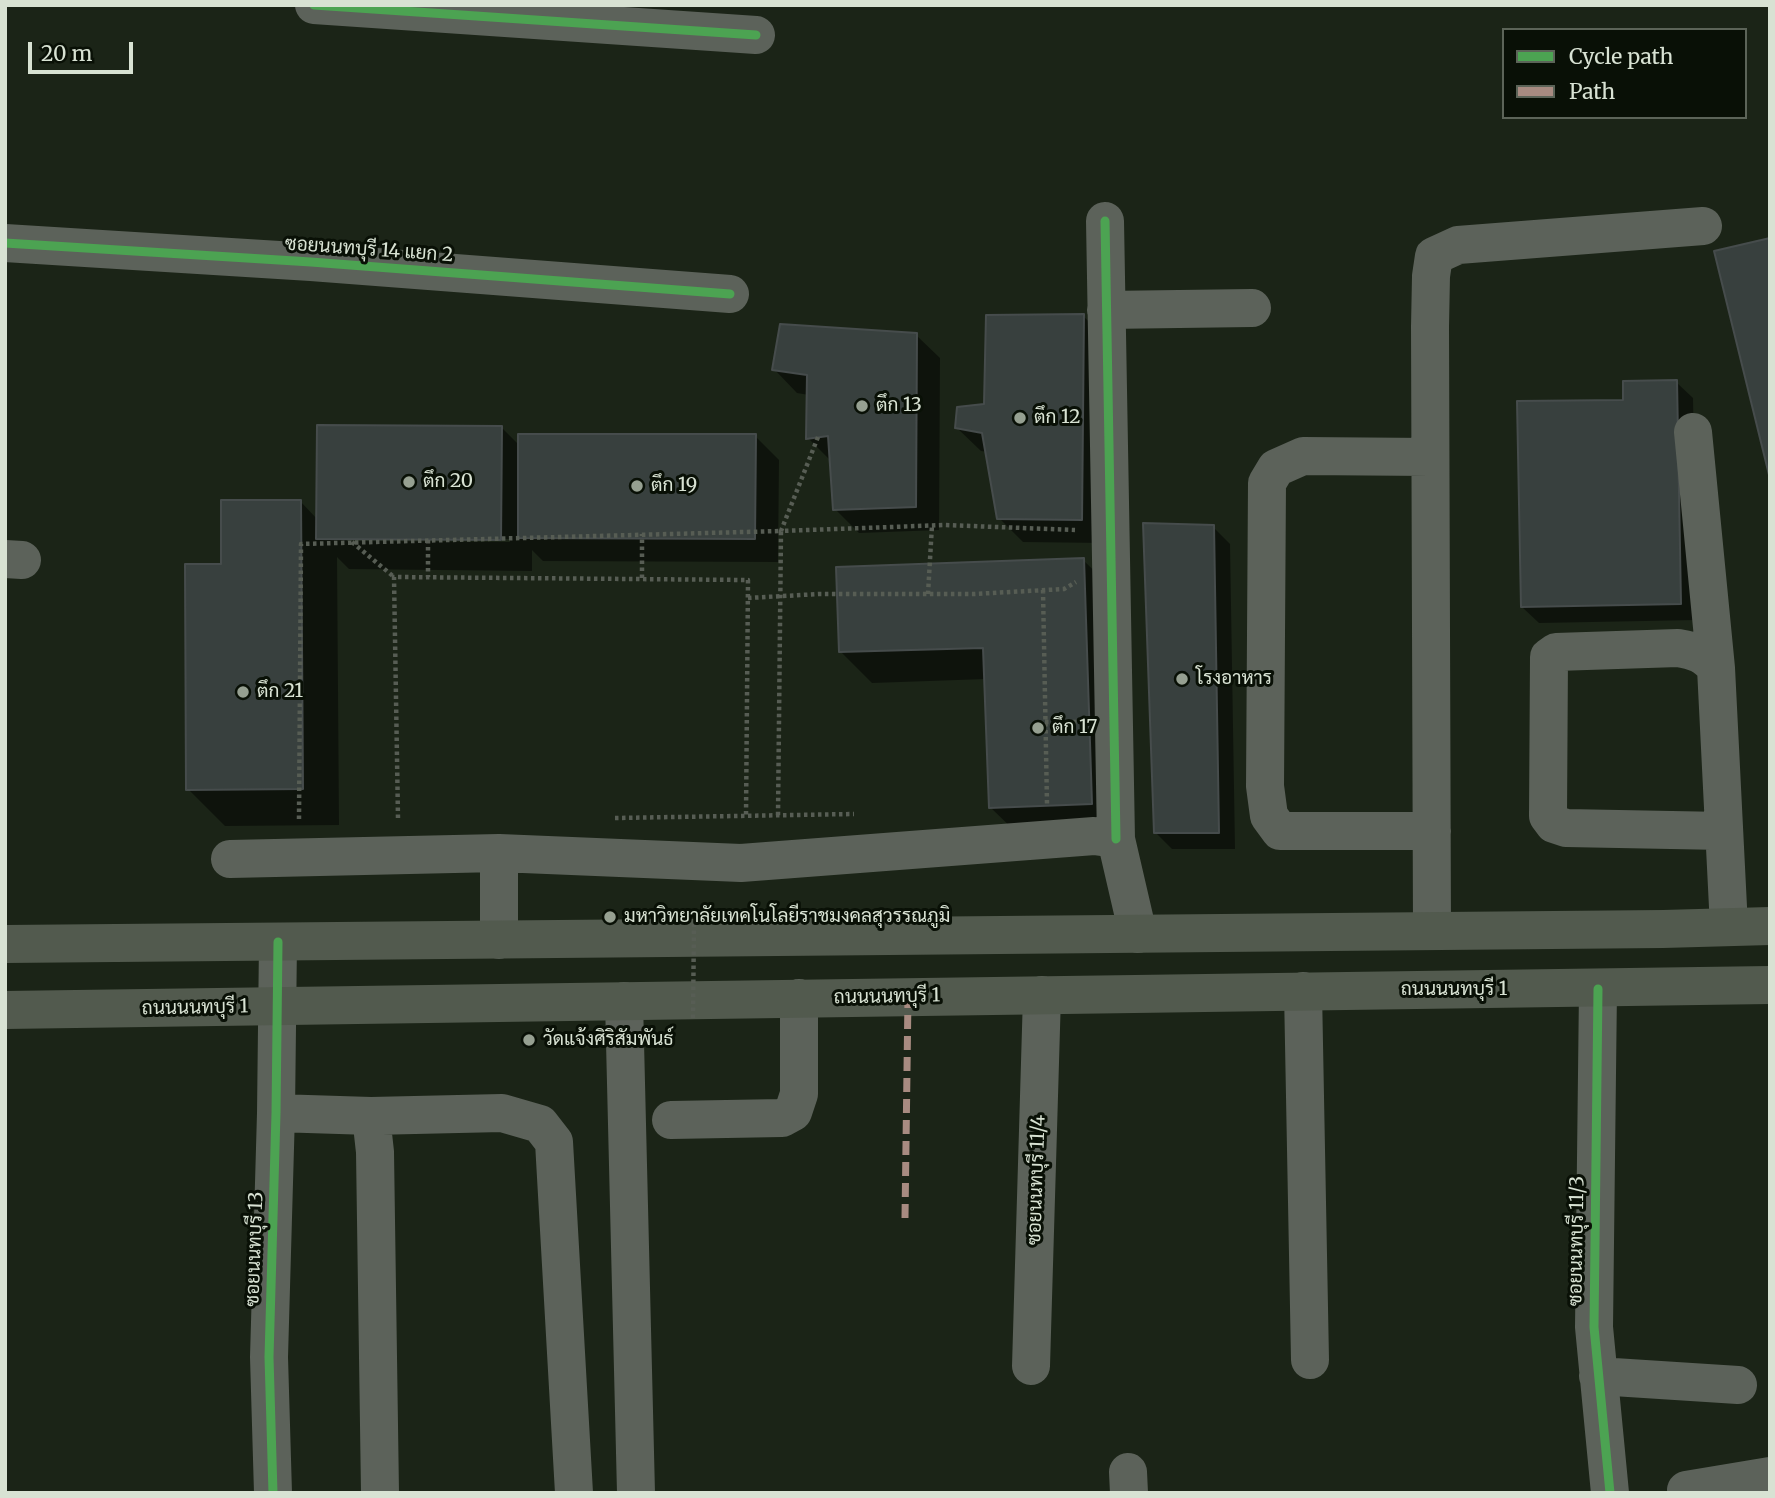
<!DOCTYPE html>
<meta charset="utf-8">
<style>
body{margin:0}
#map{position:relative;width:1775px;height:1498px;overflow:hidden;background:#1b2417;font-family:Merriweather,serif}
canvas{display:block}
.frame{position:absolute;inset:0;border:7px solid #d8e2d3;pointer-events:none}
.legend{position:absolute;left:1502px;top:28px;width:245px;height:91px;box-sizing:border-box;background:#091006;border:2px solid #5c6458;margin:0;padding:9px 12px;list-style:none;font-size:21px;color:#d8e2d3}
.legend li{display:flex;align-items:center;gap:14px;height:35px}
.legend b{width:35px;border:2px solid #5c6458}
.scale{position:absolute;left:28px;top:42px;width:105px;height:32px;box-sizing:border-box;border:4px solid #d8e2d3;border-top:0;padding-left:9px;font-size:21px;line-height:24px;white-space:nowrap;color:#d8e2d3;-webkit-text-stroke:5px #091006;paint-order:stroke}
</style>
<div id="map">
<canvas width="1775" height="1498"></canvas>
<div class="frame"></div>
<ul class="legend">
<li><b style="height:9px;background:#4ca352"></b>Cycle path</li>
<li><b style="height:9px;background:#a88b81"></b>Path</li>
</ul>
<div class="scale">20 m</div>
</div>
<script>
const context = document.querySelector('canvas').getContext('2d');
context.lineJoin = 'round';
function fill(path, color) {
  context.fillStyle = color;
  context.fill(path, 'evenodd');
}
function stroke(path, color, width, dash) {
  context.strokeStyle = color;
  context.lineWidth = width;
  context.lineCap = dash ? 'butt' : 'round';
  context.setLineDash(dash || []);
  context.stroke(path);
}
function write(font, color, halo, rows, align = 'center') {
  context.font = font + ' Merriweather,Sarabun,serif';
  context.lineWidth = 6;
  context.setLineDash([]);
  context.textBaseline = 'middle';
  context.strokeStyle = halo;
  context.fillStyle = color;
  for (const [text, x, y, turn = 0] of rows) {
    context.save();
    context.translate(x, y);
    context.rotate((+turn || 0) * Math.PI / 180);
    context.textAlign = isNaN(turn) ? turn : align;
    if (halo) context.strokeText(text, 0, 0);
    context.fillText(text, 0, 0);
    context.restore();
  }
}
const shadow = new Path2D(`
 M1083 316 1107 339 1105 543 1023 542 999 518 988 452 981 451 957 428 986 405Z
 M916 335 940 358 939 530 859 533 835 509 832 462 808 438 809 395 797 393 774 369Z
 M1676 382 1693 398 1697 620 1539 623 1522 607Z
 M502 428 520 446 755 436 779 460 778 562 543 561 532 550V571L349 569 337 557 339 825 225 826 188 789 223 566 300 501 318 520ZM347 537 510 539V542L347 541Z
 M1213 527 1230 544 1235 849H1172L1155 832Z
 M1083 560 1115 591 1123 835 1022 838 990 807 986 679 872 683 841 652Z`);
const building = new Path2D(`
 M1770 238V479L1714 251Z
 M1084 314 1082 520 997 519 982 433 955 428 957 407 984 404 986 315Z
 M780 324 917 333 916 507 833 510 828 436 806 439 807 375 772 370Z
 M1677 380 1681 604 1521 607 1517 401 1623 400V381Z
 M317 425 502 426 501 540 316 539Z
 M518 434H756L755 539 518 538Z
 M221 500H301L303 789 186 790 185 564H221Z
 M1143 523 1214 525 1219 833H1154Z
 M1084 558 1092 804 989 808 983 648 839 652 836 567Z`);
const path = new Path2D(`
 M818 437 781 531 945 525 1075 530
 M428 540V577
 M352 542 394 577
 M642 578V534
 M1043 590 1047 804
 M928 594 932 525
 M748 598 819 594H974L1064 589 1076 582
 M1045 722H1080
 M398 818 394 577 748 580 746 816
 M615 818 854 814
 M299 819 301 544 781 531 778 816`);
const minor = new Path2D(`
 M314 5 756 35
 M1105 221 1116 839
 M5 243 311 262 730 294
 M1106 310 1252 308
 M1693 432 1716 668 1729 927
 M1430 457 1303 456 1276 468 1267 483 1265 786 1269 816 1280 831H1432
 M5 559 22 560
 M1716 668C1705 654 1695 651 1678 648L1556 652 1549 657 1548 816 1554 824 1566 828 1724 831
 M230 859 499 853
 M1432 931 1430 327 1431 276 1434 256 1458 245 1703 226
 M499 940V853L741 863 1094 836 1116 839 1138 934
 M1598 989 1594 1327 1610 1493
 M1303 991 1310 1360
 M624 1001 636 1493
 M276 1113 371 1116 375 1152 380 1493
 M371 1116 502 1113 540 1124 554 1142 574 1493
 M671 1120 782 1118 793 1112 799 1094V998
 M1031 1366 1042 995
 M1598 1376 1738 1385
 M1128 1472 1129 1493
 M1686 1490 1770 1476
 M273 1493 269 1357 276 1113 278 942`);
const major = new Path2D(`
 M5 944 1663 929 1770 926
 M5 1010 1770 985`);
const pathBridge = new Path2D(`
 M693 1018 694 923`);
const quiet = new Path2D(`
 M905 1218 908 997`);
const cycleway = new Path2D(`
 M314 5 756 35
 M1105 221 1116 839
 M5 243 311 262 730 294
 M1598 989 1594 1327 1610 1493
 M273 1493 269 1357 276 1113 278 942`);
const markers = [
 [862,406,7,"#96a091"],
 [1020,418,7,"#96a091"],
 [409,482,7,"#96a091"],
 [637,486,7,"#96a091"],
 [1182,679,7,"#96a091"],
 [243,692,7,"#96a091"],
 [1038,728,7,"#96a091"],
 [610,917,7,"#96a091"],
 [529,1040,7,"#96a091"]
];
const streetNames = [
 ["ซอยนนทบุรี 14 แยก 2",369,250,4],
 ["ถนนนนทบุรี 1",1454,990],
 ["ถนนนนทบุรี 1",887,997,-1],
 ["ถนนนนทบุรี 1",195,1008,-1],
 ["ซอยนนทบุรี 11/4",1037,1180,-88],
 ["ซอยนนทบุรี 11/3",1577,1241,-89],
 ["ซอยนนทบุรี 13",255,1249,-88]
];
const poiNames = [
 ["ตึก 13",876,406],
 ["ตึก 12",1034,418],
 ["ตึก 20",423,482],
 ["ตึก 19",651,486],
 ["โรงอาหาร",1196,679],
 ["ตึก 21",257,692],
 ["ตึก 17",1052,728],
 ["มหาวิทยาลัยเทคโนโลยีราชมงคลสุวรรณภูมิ",624,917],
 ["วัดแจ้งศิริสัมพันธ์",543,1040]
];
fill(shadow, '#0007');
fill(building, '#38403e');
stroke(building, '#464c4c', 2);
stroke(path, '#575d54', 4.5, [3.5, 3.5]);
stroke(minor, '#5c625a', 38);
stroke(major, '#525a4e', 38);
stroke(pathBridge, '#575d54', 4.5, [3.5, 3.5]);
stroke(quiet, '#a88b81', 7, [14, 7]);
stroke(cycleway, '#4ca352', 9);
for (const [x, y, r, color] of markers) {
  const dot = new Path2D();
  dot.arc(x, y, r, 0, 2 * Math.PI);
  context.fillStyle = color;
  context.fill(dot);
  stroke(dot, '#091006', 2.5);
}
write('19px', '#d8e2d3', '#091006', streetNames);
write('19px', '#d8e2d3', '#091006', poiNames, 'left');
</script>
